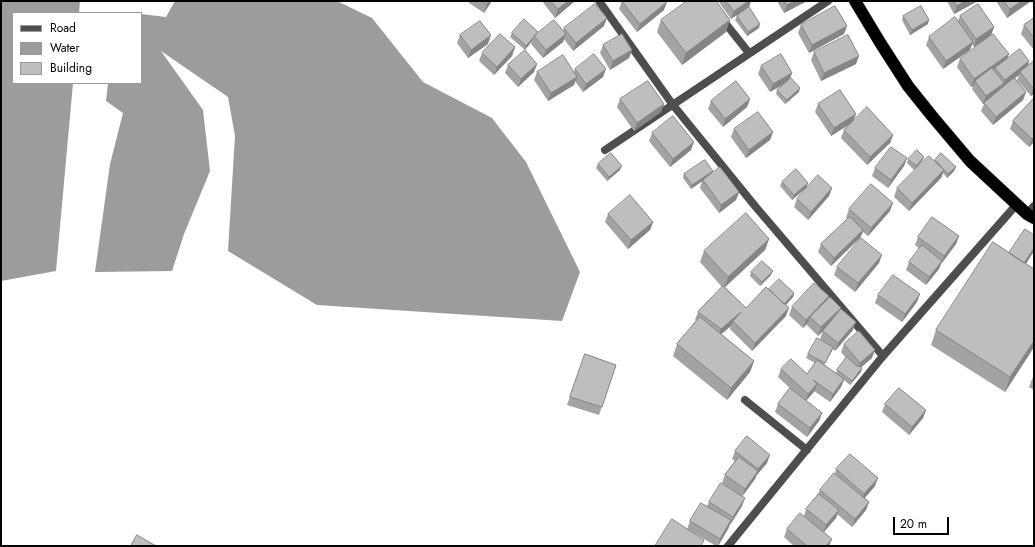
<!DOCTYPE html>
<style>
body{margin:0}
#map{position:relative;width:1035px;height:547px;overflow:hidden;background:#fff;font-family:Jost,sans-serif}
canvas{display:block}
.frame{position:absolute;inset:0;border:2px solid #000;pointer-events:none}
.legend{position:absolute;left:12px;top:12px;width:130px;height:72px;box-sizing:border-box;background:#fff;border:1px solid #999;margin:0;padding:5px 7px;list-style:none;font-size:12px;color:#000}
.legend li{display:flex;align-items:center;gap:8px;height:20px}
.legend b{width:20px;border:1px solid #999}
.scale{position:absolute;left:893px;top:517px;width:56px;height:18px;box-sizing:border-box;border:2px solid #000;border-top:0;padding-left:5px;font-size:12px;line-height:14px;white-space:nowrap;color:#000;-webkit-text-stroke:3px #fff;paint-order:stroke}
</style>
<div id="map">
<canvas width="1035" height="547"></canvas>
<div class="frame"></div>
<ul class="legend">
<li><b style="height:5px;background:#4e4e4e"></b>Road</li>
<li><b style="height:11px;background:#9c9c9c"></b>Water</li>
<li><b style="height:11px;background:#bebebe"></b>Building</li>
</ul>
<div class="scale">20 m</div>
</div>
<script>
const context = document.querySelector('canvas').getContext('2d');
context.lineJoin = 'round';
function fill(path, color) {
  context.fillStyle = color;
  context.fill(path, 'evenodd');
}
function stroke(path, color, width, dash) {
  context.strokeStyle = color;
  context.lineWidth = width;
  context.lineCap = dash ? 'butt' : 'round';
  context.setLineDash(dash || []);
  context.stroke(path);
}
const water = new Path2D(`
 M1 1H80L79 13H13V83H73L56 271 1 281Z
 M175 1H337L372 18 423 82 492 118 526 162 580 272 562 321 317 305 228 251 235 136 228 97 161 51 203 110 210 171 184 234 172 271 95 272 110 164 123 113 106 101 108 83H141V14L166 17Z`);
const lane = new Path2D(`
 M1027 214 1034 206`);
const street = new Path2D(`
 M599 1 673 105 755 206 883 356
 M722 19 749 53
 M605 150 828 1
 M745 400 807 450
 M728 546 883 356 1017 204`);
const highway = new Path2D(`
 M855 1 881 44 908 86 932 116 970 161 1027 214 1034 218`);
const wall = new Path2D(`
 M469 1H492L484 13 469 3Z
 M542 1H575L555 18Z
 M622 1 664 10 637 32 619 9Z
 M718 1H751L749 7 731 19Z
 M777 1H807L784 13Z
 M947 1H978L954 14Z
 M996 1H1031L1007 18Z
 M737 16 759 28 747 36 735 20Z
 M903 16 928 24 910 35 902 20Z
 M960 16 994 27 991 35 974 47 972 44 970 50 943 69 926 45 929 37 958 21Z
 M1034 18V50L1021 34 1024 25Z
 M661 20 726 32 682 65 657 32Z
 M801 25 844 34 809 53 798 33Z
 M604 26 573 51 564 39 563 42 543 58 531 44 532 41 525 50 510 37 512 33H538L563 31 564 28Z
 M460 35 488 44 468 58 457 43Z
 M603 45 632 50 629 58 610 70 600 53Z
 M515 47 512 56 494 75 479 61 482 53Z
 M814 52 856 64 821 81 811 60Z
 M1007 58 1029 61 1028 66 1034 61V94L1031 96 1017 80 1019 75 1015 78 1026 92 1023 100 993 125 981 111 984 104H983L972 89 973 86 971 87 957 67 960 59Z
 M537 64 534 72 518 87 505 73 508 65Z
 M761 66 792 73 789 79 799 92 785 104 776 94 777 90 785 83 770 92 758 74Z
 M575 69 603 77 583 92 575 81 574 85 548 101 534 80 537 72H574Z
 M1034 98V142L1029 147 1010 129 1013 121Z
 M620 99 664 104 661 112 634 131 617 107Z
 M750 99 747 107 723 127 708 109 711 101Z
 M818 104 854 120 893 135 890 143 867 165 841 138 844 130 849 124 831 136 815 112Z
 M734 129 773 132 770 140 746 158 731 137Z
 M652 133 691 150 670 167 649 141Z
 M924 157 922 161 914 170 907 163 908 159Z
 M907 158 904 166 888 188 872 176 875 168Z
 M935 160 956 167 954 171 947 178 943 173 941 178 909 211 894 197 897 188 934 161Z
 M598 164 620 170 607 181 596 168Z
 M684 174H712L739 192 736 200 719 213 700 188 702 181 691 189 683 178Z
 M782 182 808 183 806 188 792 200 780 186Z
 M832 188 829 196 808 220 794 207 797 199Z
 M849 209 890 211 868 236 863 232 860 238 831 266 818 252 821 244 848 219 846 218Z
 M608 214 653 222 650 230 628 249 605 222Z
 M1034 235V251L1026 264 1034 269V347L1005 392 931 345 936 330 1009 253Z
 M959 236 956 244 941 264 939 269 926 285 906 270 909 262 920 249 915 245 918 237Z
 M769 239 765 250 725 287 746 308 769 289 794 293 793 297 786 305V316L752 351 730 329 731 326 721 334 754 361 750 372 727 400 673 356 677 344 696 321 695 320 698 312 722 287 700 262 704 251Z
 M879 263 855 292 834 275 837 267Z
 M751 272 771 275 760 286 750 276Z
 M878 295 917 302 902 322 875 303Z
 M828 299 839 312 853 330 835 351 832 349 824 365 836 373 837 370 846 358 841 352 844 344 872 358 861 367V372L850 385 844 380 841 387 830 402 814 391 806 400 822 413 819 421 807 437 775 412 778 404 790 388 778 377 781 369 807 374 815 363 806 358 808 354 823 341 820 339 823 331 818 336 807 325 808 323 803 328 789 315 792 307Z
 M585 354 616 365 599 415 567 405Z
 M1034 376V390L1029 387 1032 379Z
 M885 404 926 410 923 418 909 435 882 412Z
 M735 451 767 463 756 476 755 479 742 496V506L730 525 728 529 718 546H716L687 529 690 521 707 506 709 502 732 490 722 483 725 475 735 461 732 459Z
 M836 469 875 486 865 498 869 502 866 510 852 527 837 514 836 518 824 532 829 546H794L784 537 787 529 804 516 806 509 818 494 820 490 835 474Z`);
const shadedWall = new Path2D(`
 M489 1H492L484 13 487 4Z
 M568 1H575L555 18 558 9Z
 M749 1H751L749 7 731 19 734 11Z
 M795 1H807L784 13 787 5Z
 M965 1H978L954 14 957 6Z
 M1022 1H1031L1007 18 1010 9Z
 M667 2 664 10 637 32 640 24Z
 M607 18 604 26 573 51 576 43Z
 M730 20 726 32 682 65 686 53Z
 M929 20 928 24 910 35 912 30Z
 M760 24 759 28 747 36 748 32Z
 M847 26 844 34 809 53 812 45Z
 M994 27 991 35 974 47 976 39Z
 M566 34 563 42 543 58 546 50Z
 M491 35 488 44 468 58 471 50Z
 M534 37 532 41 525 50 526 46Z
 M973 42 970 50 943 69 946 61Z
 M515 47 512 56 494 75 497 67Z
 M632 50 629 58 610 70 613 61Z
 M1009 54 1006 62 995 68 994 71 975 81 973 86 971 87 974 79Z
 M859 56 856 64 821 81 824 73Z
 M1029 61 1027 70 1020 72 1019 75 1002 88 1001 92 983 104 986 96 1004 84 1005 80Z
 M537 64 534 72 518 87 521 79Z
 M606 69 603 77 583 92 586 84Z
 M792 73 789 81 770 92 773 84Z
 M577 77 574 85 548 101 551 93Z
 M800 88 799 92 785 104 787 100Z
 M1033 88H1034V94L1031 96Z
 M1026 92 1023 100 993 125 996 117Z
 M750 99 747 107 723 127 725 119Z
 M664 104 661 112 634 131 637 123Z
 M856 114 853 122 831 136 834 128Z
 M773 132 770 140 746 158 749 150Z
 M893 135 890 143 867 165 870 157Z
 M1034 137V142L1029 147 1032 139Z
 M694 142 691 150 670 167 673 159Z
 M924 157 922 161 914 170 916 166Z
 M907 158 904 166 888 188 891 180Z
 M622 166 620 170 607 181 609 177Z
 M956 167 954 171 947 178 948 174Z
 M944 170 941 178 909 211 912 203Z
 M713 171 711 175 691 189 692 185Z
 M808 183 806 188 792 200 794 195Z
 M832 188 829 196 808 220 811 212Z
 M739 192 736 200 719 213 721 205Z
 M893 203 890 211 868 236 871 228Z
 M653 222 650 230 628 249 631 240Z
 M863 230 860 238 831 266 834 258Z
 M959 236 956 244 941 264 944 256Z
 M769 239 765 250 724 288 728 277Z
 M1034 248V251L1020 273 1023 265Z
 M882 255 879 263 855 292 858 283Z
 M942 261 939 269 926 285 929 277Z
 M773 271 771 275 760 286 762 282Z
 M794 293 793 297 783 308 784 304Z
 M920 294 917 302 902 322 905 314Z
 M829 296 826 304 810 317 808 323 803 328 806 320Z
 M789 308 786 316 752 351 755 343Z
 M841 308 838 316 818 336 821 327Z
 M741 312 733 321 731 326 718 337 721 329Z
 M856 322 853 330 835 351 838 343Z
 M1034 341V347L1005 392 1010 377Z
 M833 347 832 351 823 367Z
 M875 350 872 358 857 371 860 363Z
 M754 361 750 372 727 400 731 388Z
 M862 368 861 372 850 385 852 381Z
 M844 379 841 387 830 402 833 394Z
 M817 384 814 392 805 402 808 394Z
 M926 410 923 418 909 435 912 427Z
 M822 413 819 421 807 437 810 428Z
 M770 455 767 463 756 476 755 479 742 497 745 489 757 472 758 469Z
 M878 478 875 486 861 502 864 494Z
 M745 498 742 506 730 525 733 517Z
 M869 502 866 510 852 527 855 519Z
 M839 510 836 518 823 533 826 525Z
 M731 520 728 529 718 546 720 539Z
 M832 539 829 546H826Z`);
const building = new Path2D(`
 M482 1H489L487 4Z
 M551 1H568L558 9Z
 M622 1H666L667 2 640 24Z
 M687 1H716L730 20 686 53 661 20Z
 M726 1H749L734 11Z
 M784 1H795L787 5Z
 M954 1H965L957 6Z
 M1004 1H1022L1010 9Z
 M595 4 607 18 576 43 564 28Z
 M978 4 994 27 976 39 960 16Z
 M835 6 847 26 812 45 801 25Z
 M921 6 929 20 912 30 903 16Z
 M749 7 760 24 748 32 737 16Z
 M955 17 973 42 946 61 929 37Z
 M1034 18V38L1024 25Z
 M524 19 538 32 526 46 512 33Z
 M554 20 566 34 546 50 534 36Z
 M480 21 491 35 471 50 460 35Z
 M500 34 515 47 497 67 482 53Z
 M622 34 632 50 613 61 603 45Z
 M993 34 1009 54 974 79 960 59Z
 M848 35 859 56 824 73 814 52Z
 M1020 49 1029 61 1005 80 995 68Z
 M525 50 537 64 521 79 508 65Z
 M594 54 606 69 586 84 575 69Z
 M781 54 792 73 773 84 761 66Z
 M563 55 577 77 551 93 537 72Z
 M1034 61V88H1033L1020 72Z
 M992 68 1004 83 986 96 975 81Z
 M791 78 800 88 787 100 777 90Z
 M1014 78 1026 92 996 117 984 103Z
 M648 81 664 104 637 123 620 99Z
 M736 81 750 99 725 119 711 101Z
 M840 90 856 114 834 128 818 104Z
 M1034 98V137L1032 139 1013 121Z
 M867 107 893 135 870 157 844 130Z
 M758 112 773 132 749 150 734 129Z
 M673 116 694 142 673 159 652 133Z
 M891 147 907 158 891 180 875 168Z
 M917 150 924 157 916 166 908 159Z
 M611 153 622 166 609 177 598 164Z
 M941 153 956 167 948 174 935 160Z
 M929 156 944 170 912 203 897 188Z
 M705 160 713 171 692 185 684 174Z
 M720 167 739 192 721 205 703 180Z
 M796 169 808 183 794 195 782 182Z
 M818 175 832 188 811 212 797 199Z
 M871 184 893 203 871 228 849 209Z
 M630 195 653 222 631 240 608 214Z
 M746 213 769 239 728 277 704 251Z
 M850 217 863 230 834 258 821 244Z
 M932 217 959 236 944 256 918 237Z
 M1025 229 1034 235V248L1024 263 1009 253Z
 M861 238 882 255 858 283 837 267Z
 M993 242 1034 269V341L1010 377 936 330Z
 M922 245 942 261 929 277 909 262Z
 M762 261 773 271 762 282 751 272Z
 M893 275 920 294 905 314 878 295Z
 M779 279 794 293 784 304 769 289Z
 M814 283 829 296 806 320 792 307Z
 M723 286 746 308 766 287 789 308 755 343 733 321 741 312 721 329 698 312Z
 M830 297 841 308 821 327 810 317Z
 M841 309 856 322 838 343 823 331Z
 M700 317 754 361 731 388 677 344Z
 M859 331 875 350 860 363 844 344Z
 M817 338 833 347 825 363 808 354Z
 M585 354 616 365 602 407 570 397Z
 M847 357 858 367 859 366 862 368 852 381 837 370Z
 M791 359 807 374 817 360 844 379 833 394 813 380 817 384 808 394 781 369Z
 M790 388 822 413 810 428 778 404Z
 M899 388 926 410 912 427 885 404Z
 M747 436 770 455 758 469 735 451Z
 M850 454 878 478 864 494 836 469Z
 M739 457 758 471 745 489 725 475Z
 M834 473 869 502 855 519 820 490Z
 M721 483 745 498 733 517 709 502Z
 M819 494 839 510 826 525 806 509Z
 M701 503 731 520 720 539 690 521Z
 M800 513 832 539 826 546H807L787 529Z
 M672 519 704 540 701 546H655Z
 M137 535 156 546H131Z`);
fill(water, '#9c9c9c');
stroke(highway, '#dbdbdb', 13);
stroke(lane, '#4e4e4e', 8);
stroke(street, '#4e4e4e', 8);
stroke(highway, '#000', 12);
fill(wall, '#a3a3a3');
fill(shadedWall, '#858585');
fill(building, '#bebebe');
stroke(building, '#858585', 1);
</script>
